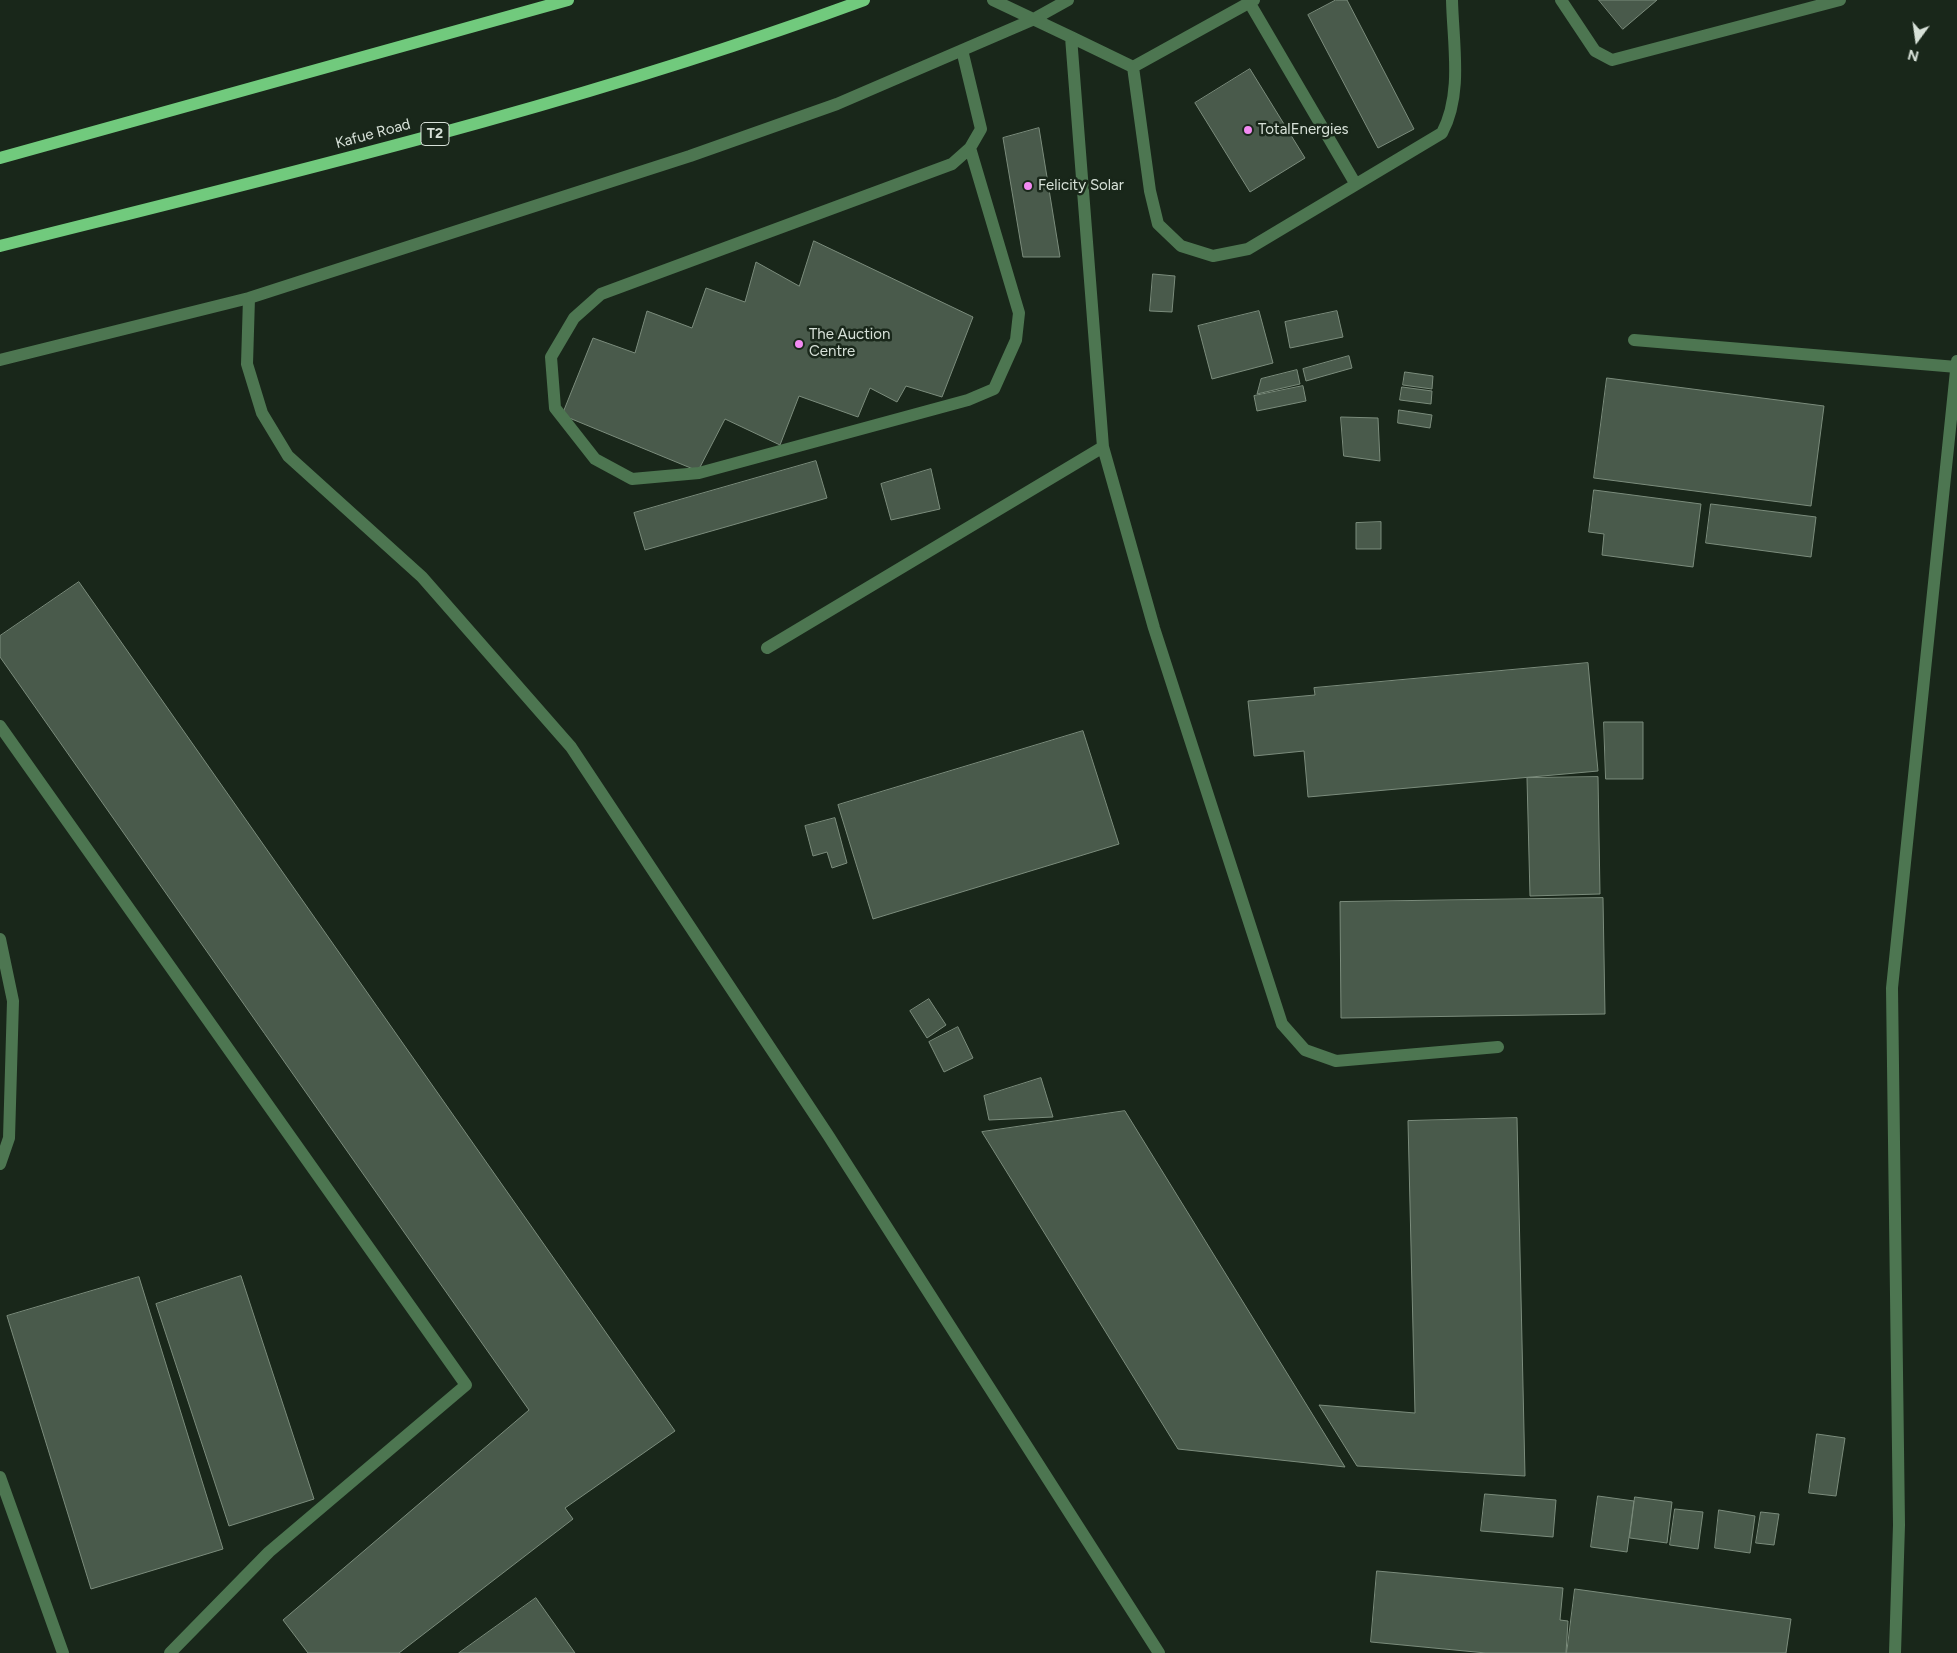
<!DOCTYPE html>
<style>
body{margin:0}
#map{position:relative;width:1957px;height:1653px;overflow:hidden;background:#19271a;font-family:Figtree,sans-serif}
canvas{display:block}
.north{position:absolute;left:1892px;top:15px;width:50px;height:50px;-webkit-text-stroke:4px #19271a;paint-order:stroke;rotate:194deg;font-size:14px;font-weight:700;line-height:20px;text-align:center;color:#d7e1d8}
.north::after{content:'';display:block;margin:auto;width:18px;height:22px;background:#d7e1d8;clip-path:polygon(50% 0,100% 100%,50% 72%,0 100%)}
</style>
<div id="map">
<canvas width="1957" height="1653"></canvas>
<div class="north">N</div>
</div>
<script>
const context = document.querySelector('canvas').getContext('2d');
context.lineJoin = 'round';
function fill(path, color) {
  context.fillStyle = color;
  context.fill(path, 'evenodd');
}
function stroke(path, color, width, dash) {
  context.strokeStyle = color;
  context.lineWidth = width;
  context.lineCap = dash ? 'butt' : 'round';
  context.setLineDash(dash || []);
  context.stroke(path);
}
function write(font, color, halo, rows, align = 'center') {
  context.font = font + ' Figtree,sans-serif';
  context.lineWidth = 5;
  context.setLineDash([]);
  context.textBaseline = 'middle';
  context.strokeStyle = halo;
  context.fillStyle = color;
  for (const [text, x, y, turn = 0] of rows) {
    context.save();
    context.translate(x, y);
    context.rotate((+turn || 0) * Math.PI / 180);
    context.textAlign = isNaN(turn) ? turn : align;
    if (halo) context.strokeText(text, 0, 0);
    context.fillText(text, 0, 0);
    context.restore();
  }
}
const building = new Path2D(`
 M1336 0H1347L1414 129 1378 148 1308 15Z
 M1599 0H1657L1623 29Z
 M1250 69 1305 158 1250 192 1195 103Z
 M1039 128 1060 257H1023L1003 138Z
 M814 241 973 317 942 397 906 386 897 402 870 388 858 417 799 396 780 445 725 419 698 471 562 415 593 338 635 353 647 311 692 328 706 288 745 302 756 262 799 286Z
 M1153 274 1175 276 1172 312 1150 311Z
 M1259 311 1273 363 1212 379 1198 326Z
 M1337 311 1343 337 1290 348 1285 322Z
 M1349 356 1352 368 1306 381 1303 369Z
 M1297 370 1300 384 1257 394 1261 379Z
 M1405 372 1433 376 1432 389 1403 385Z
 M1607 378 1824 406 1811 506 1594 478Z
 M1303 386 1306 401 1257 411 1254 396Z
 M1402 387 1432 391 1431 404 1400 400Z
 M1399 410 1432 415 1430 428 1398 423Z
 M1341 417 1378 418 1380 461 1344 456Z
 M816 461 827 498 645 550 634 513Z
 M931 469 940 509 891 520 881 484Z
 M1594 490 1701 504 1693 567 1602 555 1604 534 1589 532Z
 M1711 504 1816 517 1811 557 1706 543Z
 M1381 522V549H1356V523Z
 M79 582 675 1431 565 1508 573 1519 399 1653H308L283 1620 529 1410 0 657V636Z
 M1588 663 1598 771 1308 797 1304 751 1254 756 1248 701 1315 695 1314 688Z
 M1604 722H1643V779H1606Z
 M1083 731 1119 844 873 919 838 805Z
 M1598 777 1600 894 1530 896 1527 778Z
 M835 818 847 863 832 868 827 852 813 856 805 826Z
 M1603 898 1605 1014 1341 1018 1340 902Z
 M929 999 946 1025 927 1038 910 1011Z
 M958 1027 973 1058 944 1072 929 1042Z
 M1041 1078 1053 1117 989 1120 984 1096Z
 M1125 1111 1345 1467 1178 1449 982 1132Z
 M1517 1118 1525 1476 1357 1466 1319 1405 1415 1413 1408 1121Z
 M241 1276 314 1499 229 1526 156 1304Z
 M139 1277 223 1549 91 1589 7 1316Z
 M1817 1434 1845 1438 1836 1496 1809 1493Z
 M1485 1494 1556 1500 1553 1537 1481 1531Z
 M1598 1496 1634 1501 1627 1552 1591 1547Z
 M1635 1497 1672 1502 1667 1543 1630 1538Z
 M1675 1509 1703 1512 1698 1549 1670 1545Z
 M1719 1510 1755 1516 1750 1553 1715 1548Z
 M1761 1512 1779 1514 1774 1545 1756 1543Z
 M1377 1571 1563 1588 1560 1620 1568 1621 1566 1653H1486L1371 1642Z
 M1575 1589 1791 1619 1786 1653H1567Z
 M536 1598 575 1653H459Z`);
const minor = new Path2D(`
 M993 0 1071 37 1103 447 1154 628 1282 1024 1305 1050 1336 1061 1498 1047
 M1561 0 1595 51 1612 60 1840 0
 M1249 2 1355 183
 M1071 37 1133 67 1254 0
 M962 50 981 129 970 148 952 164 601 294 574 318 551 357 555 408 595 459 632 479 699 473 968 400 994 389 1016 340 1019 313 970 148
 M1133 67 1150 191 1158 224 1181 246 1213 256 1248 249 1442 133C1463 94 1453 44 1452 0
 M249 298 247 364 262 413 288 456 422 577 571 747 828 1135 1159 1653
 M1634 340 1957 367
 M0 360 249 298 690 156 837 104 1032 20 1068 0
 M767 648 1103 447
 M0 726 466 1385 269 1552 170 1653
 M0 939 13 1001 9 1138 0 1164
 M0 1477 63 1653
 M1895 1653 1899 1525 1892 988 1957 361`);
const major = new Path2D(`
 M0 158 568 0
 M0 246C290 173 583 104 864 0`);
const markers = [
 [1248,130,5,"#f38af2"],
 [1028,186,5,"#f38af2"],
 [799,344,5,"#f38af2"]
];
const shields = [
 [435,134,28]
];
const shieldNames = [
 ["T2",435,134]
];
const poiNames = [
 ["TotalEnergies",1258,130],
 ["Felicity Solar",1038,186],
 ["The Auction",809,335],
 ["Centre",809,352]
];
const streetNames = [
 ["Kafue Road",373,134,-15]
];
fill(building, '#495a4b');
stroke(building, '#7b8c7c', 1);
stroke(minor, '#4d7651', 12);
stroke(major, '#71ca7d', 12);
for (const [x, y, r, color] of markers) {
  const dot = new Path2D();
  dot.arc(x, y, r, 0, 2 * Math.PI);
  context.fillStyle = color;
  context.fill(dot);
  stroke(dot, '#19271a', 2);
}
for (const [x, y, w] of shields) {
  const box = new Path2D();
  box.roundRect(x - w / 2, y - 11.5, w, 23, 4);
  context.fillStyle = '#19271a';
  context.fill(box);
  stroke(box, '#d7e1d8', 1);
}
write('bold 14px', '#d7e1d8', null, shieldNames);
write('15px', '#d7e1d8', '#19271a', poiNames, 'left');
write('15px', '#d7e1d8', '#19271a', streetNames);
</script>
